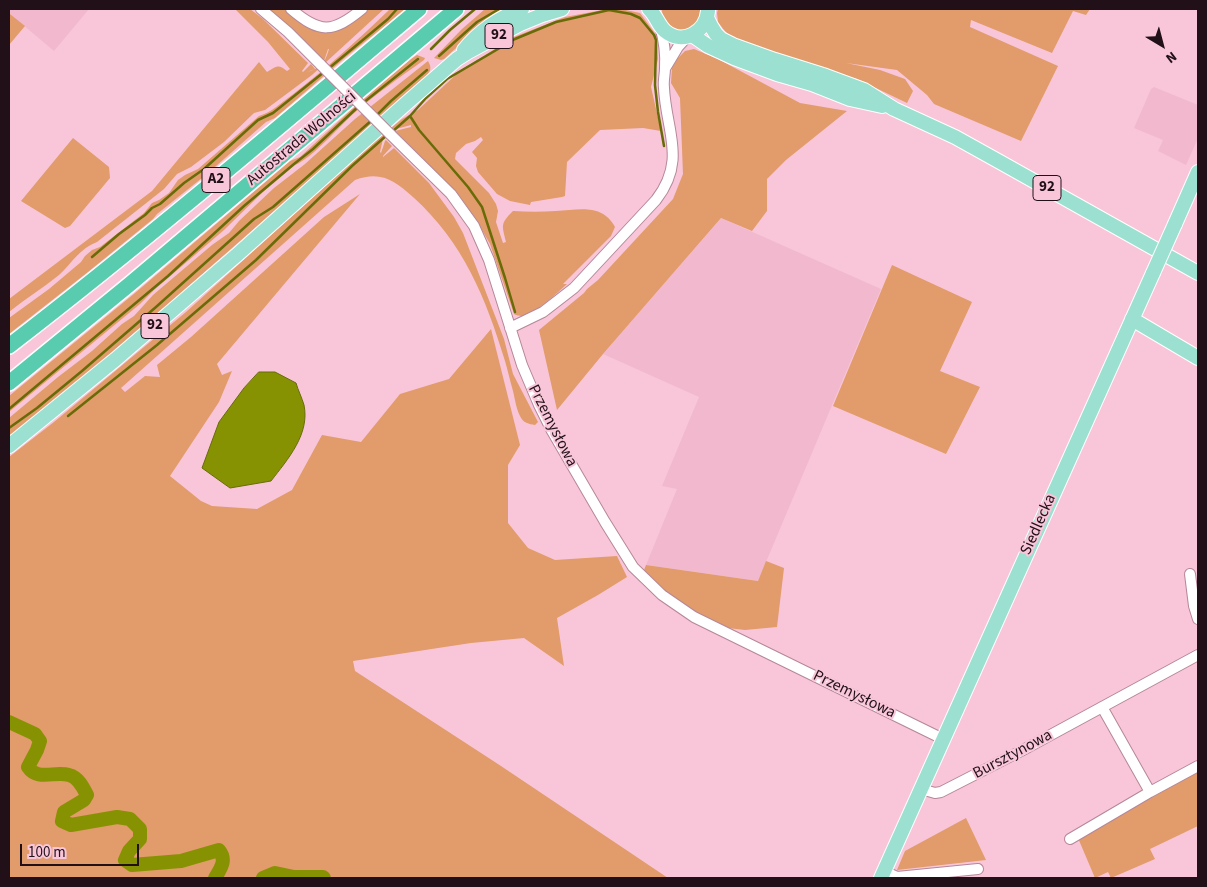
<!DOCTYPE html>
<meta charset="utf-8">
<style>
body{margin:0}
#map{position:relative;width:1207px;height:887px;overflow:hidden;background:#f8c6d8;font-family:"Source Sans 3",sans-serif}
canvas{display:block}
.frame{position:absolute;inset:0;border:10px solid #211017;pointer-events:none}
.north{position:absolute;left:1137px;top:20px;width:50px;height:50px;-webkit-text-stroke:4px #f8c6d8;paint-order:stroke;rotate:143deg;font-size:14px;font-weight:700;line-height:20px;text-align:center;color:#211017}
.north::after{content:'';display:block;margin:auto;width:18px;height:22px;background:#211017;clip-path:polygon(50% 0,100% 100%,50% 72%,0 100%)}
.scale{position:absolute;left:20px;top:844px;width:119px;height:22px;box-sizing:border-box;border:2px solid #211017;border-top:0;padding-left:6px;font-size:15px;line-height:18px;white-space:nowrap;color:#211017;-webkit-text-stroke:4px #f8c6d8;paint-order:stroke}
</style>
<div id="map">
<canvas width="1207" height="887"></canvas>
<div class="frame"></div>
<div class="north">N</div>
<div class="scale">100 m</div>
</div>
<script>
const context = document.querySelector('canvas').getContext('2d');
context.lineJoin = 'round';
function fill(path, color) {
  context.fillStyle = color;
  context.fill(path, 'evenodd');
}
function stroke(path, color, width, dash) {
  context.strokeStyle = color;
  context.lineWidth = width;
  context.lineCap = dash ? 'butt' : 'round';
  context.setLineDash(dash || []);
  context.stroke(path);
}
function write(font, color, halo, rows, align = 'center') {
  context.font = font + ' "Source Sans 3",sans-serif';
  context.lineWidth = 4;
  context.setLineDash([]);
  context.textBaseline = 'middle';
  context.strokeStyle = halo;
  context.fillStyle = color;
  for (const [text, x, y, turn = 0] of rows) {
    context.save();
    context.translate(x, y);
    context.rotate((+turn || 0) * Math.PI / 180);
    context.textAlign = isNaN(turn) ? turn : align;
    if (halo) context.strokeText(text, 0, 0);
    context.fillText(text, 0, 0);
    context.restore();
  }
}
const built = new Path2D(`
 M9 9H89L54 51 10 14 9 15Z
 M1154 87 1198 105V138L1186 165 1158 151 1163 140 1134 128 1151 89Z
 M721 218 881 289 758 581 646 565 677 489 662 486 699 397 603 354Z`);
const green = new Path2D(`
 M235 9H250L262 18 308 63 302 71 303 72 311 64 315 69 304 73C320 68 324 66 329 49H328L324 61 267 9H286L311 28 358 18 368 9H384L312 75 265 110 254 113 224 142 191 167 177 174 164 189 97 242C80 248 72 263 59 275 43 288 25 299 9 312V299L152 191 259 62 267 72C277 66 278 64 287 71L290 69 268 42Z
 M390 9H406L347 56 275 118 266 122 207 174 157 214 153 219 88 272 9 334V318L49 289 81 262 85 256 92 250 100 247 144 213 152 203 159 200 169 193 178 180 185 175 198 169 259 116C272 112 281 103 292 95 326 69 359 39 390 9Z
 M485 9H513L478 28 444 59 441 60 434 58 462 29Z
 M608 9H621L640 13 657 36 658 59 651 87 661 131 643 128 600 130 567 162 565 196 562 197 531 202 530 205 510 201 497 194 478 172 476 166 477 158 472 152 483 140 481 137 475 141 466 144 456 153 455 159 489 193 496 204 498 211 496 222 503 243 506 242C502 225 500 224 513 211 527 212 542 212 556 211 579 210 602 203 615 227L611 236 563 284H567C558 292 533 316 522 316 520 316 515 315 514 314L490 244 478 223 462 200 395 131 411 127V125L396 129 383 139 380 152 381 153 385 141 386 140 392 146 383 156V157L394 148 429 183 454 217 463 233 504 339 513 374 538 422 535 425C529 424 523 423 520 416 516 408 515 399 513 391 510 381 508 371 505 361 486 298 463 242 413 197 395 181 381 170 355 180L121 388 125 392 145 376 160 377 157 365 191 337 324 217 360 194 217 364 222 375 232 371 219 402 170 476 201 501 212 506 257 509 292 490 322 435 361 442 400 394 449 379 491 329 520 445 508 465V523L528 548 555 560 617 556 627 577 598 595 557 618 564 666 524 638 471 643 353 661 355 671 501 766 668 878H9V457L54 422 186 312 374 142 402 119 418 110 461 70 514 37 565 17Z
 M662 9H701C700 38 662 37 662 9Z
 M718 9H1090L1086 15 1073 11 1052 53 971 20 970 27 1058 66 1021 141 934 104 927 95 897 70 846 63 880 70 905 79 913 91 907 103 857 79 765 50 730 36 724 30 718 22 717 13Z
 M10 14 25 26 9 45V15Z
 M694 49 718 59 800 103 847 111 786 160 767 179V211L752 231 721 218 603 354 557 410 539 330 584 293 587 289 598 280 673 199 683 174 680 98 671 83 672 68 678 58 685 51Z
 M417 55 425 58 424 60C400 77 376 94 353 114 339 127 312 158 295 165L263 192 224 230 154 290 140 304 9 412V396L135 293 290 161 300 157 352 109 411 59Z
 M428 61C432 68 431 71 425 77 342 151 259 225 175 298 120 345 66 393 9 437V418L58 377 92 351 122 324 134 316 153 295 212 245 229 233 239 221 274 188 305 164 355 119Z
 M73 138 109 167 110 178 70 226 65 228 21 201Z
 M892 265 972 302 940 371 980 387 946 454 833 406Z
 M766 561 784 568 777 627 745 630 728 628 714 623 677 602 644 570 646 565 758 581Z
 M1198 772V826L1150 849 1155 859 1111 878 1108 872 1095 878 1078 838Z
 M966 818 986 860 897 870 905 851Z`);
const water = new Path2D(`
 M259 372H275L296 383C298 390 302 398 304 405 310 434 288 459 271 481L230 488 202 468 219 422 244 388Z`);
const stream = new Path2D(`
 M431 49 450 30 475 9
 M439 56 477 22 499 9
 M328 69 388 19 397 9
 M363 103 418 59
 M376 116 391 101 427 70
 M410 116 419 130 468 187 482 207 505 278 515 312
 M392 132 410 116 426 98 447 79 515 39 556 22 609 10 631 14 640 18 654 35 656 40 655 85 658 112 664 146
 M92 257 119 234 145 215 152 208 160 204 184 183 204 169 258 120 273 113 324 72
 M9 409 168 276 244 206 294 164 313 149 359 106
 M68 416 157 345 256 260 352 166 387 135
 M9 428 37 408 82 371 156 307 254 219 273 207 372 120`);
const river = new Path2D(`
 M9 722 35 734 40 741 37 750 28 767C37 781 55 771 69 775 78 777 83 787 87 795L84 800 64 812 62 821 71 825 117 817 130 819 140 829V839L129 851 125 860 132 865 181 861 219 850C227 860 221 868 215 878
 M263 878 275 873 294 877H323L324 878`);
const minor = new Path2D(`
 M261 9 288 32 321 65
 M291 9C320 34 333 33 362 9
 M666 67 678 47 688 36
 M390 134 451 194 474 226 489 260 522 365 539 405 552 431 605 522 633 567 662 595 694 617 943 739
 M510 328 543 312 574 288 656 200C687 160 666 131 664 88 663 81 665 75 665 68 666 53 664 40 660 26
 M1190 574 1194 606 1198 619
 M1102 707 1150 792
 M921 789 935 793 941 792 1023 750 1198 655
 M1070 839 1150 792 1198 766
 M884 871 897 877 978 869`);
const major = new Path2D(`
 M649 9C656 15 658 25 665 31 683 46 706 32 708 11
 M707 18 711 26 716 34 721 39 733 45 775 60 826 76 864 90 894 109 955 137 1000 162 1198 273
 M692 35 708 46 734 58 777 74 812 84 850 99 882 106
 M464 50C478 32 500 17 522 9
 M1175 224 1198 172
 M1132 319 1198 358
 M9 446 116 359 238 254 402 107 457 59 468 52 520 24 542 15 562 9
 M881 878 1153 273`);
const highway = new Path2D(`
 M9 346C149 238 284 123 419 9
 M9 383 130 284 456 9`);
const minorBridge = new Path2D(`
 M321 65 390 134`);
const majorBridge = new Path2D(`
 M1153 273 1175 224`);
const shields = [
 [499,36,28],
 [216,180,28],
 [1047,188,28],
 [155,326,28]
];
const shieldNames = [
 ["92",499,36],
 ["A2",216,180],
 ["92",1047,188],
 ["92",155,326]
];
const streetNames = [
 ["Autostrada Wolności",302,139,-40],
 ["Przemysłowa",552,426,63],
 ["Siedlecka",1039,525,-66],
 ["Przemysłowa",854,695,26],
 ["Bursztynowa",1013,755,-28]
];
fill(built, '#f2b9ce');
fill(green, '#e29b6a');
fill(water, '#879202');
stroke(water, '#686b08', 1);
stroke(stream, '#686b08', 2.5);
stroke(river, '#879202', 14);
stroke(minor, '#b58798', 12);
stroke(major, '#fff', 16);
stroke(highway, '#fff', 18);
stroke(minor, '#fff', 10);
stroke(major, '#9be0d0', 14);
stroke(highway, '#59ccb0', 15);
stroke(minorBridge, '#b58798', 12, []);
stroke(majorBridge, '#fff', 16, []);
stroke(minorBridge, '#fff', 10);
stroke(majorBridge, '#9be0d0', 14);
for (const [x, y, w] of shields) {
  const box = new Path2D();
  box.roundRect(x - w / 2, y - 12.5, w, 25, 4);
  context.fillStyle = '#f8c6d8';
  context.fill(box);
  stroke(box, '#211017', 1);
}
write('bold 15px', '#211017', null, shieldNames);
write('16px', '#211017', '#f8c6d8', streetNames);
</script>
